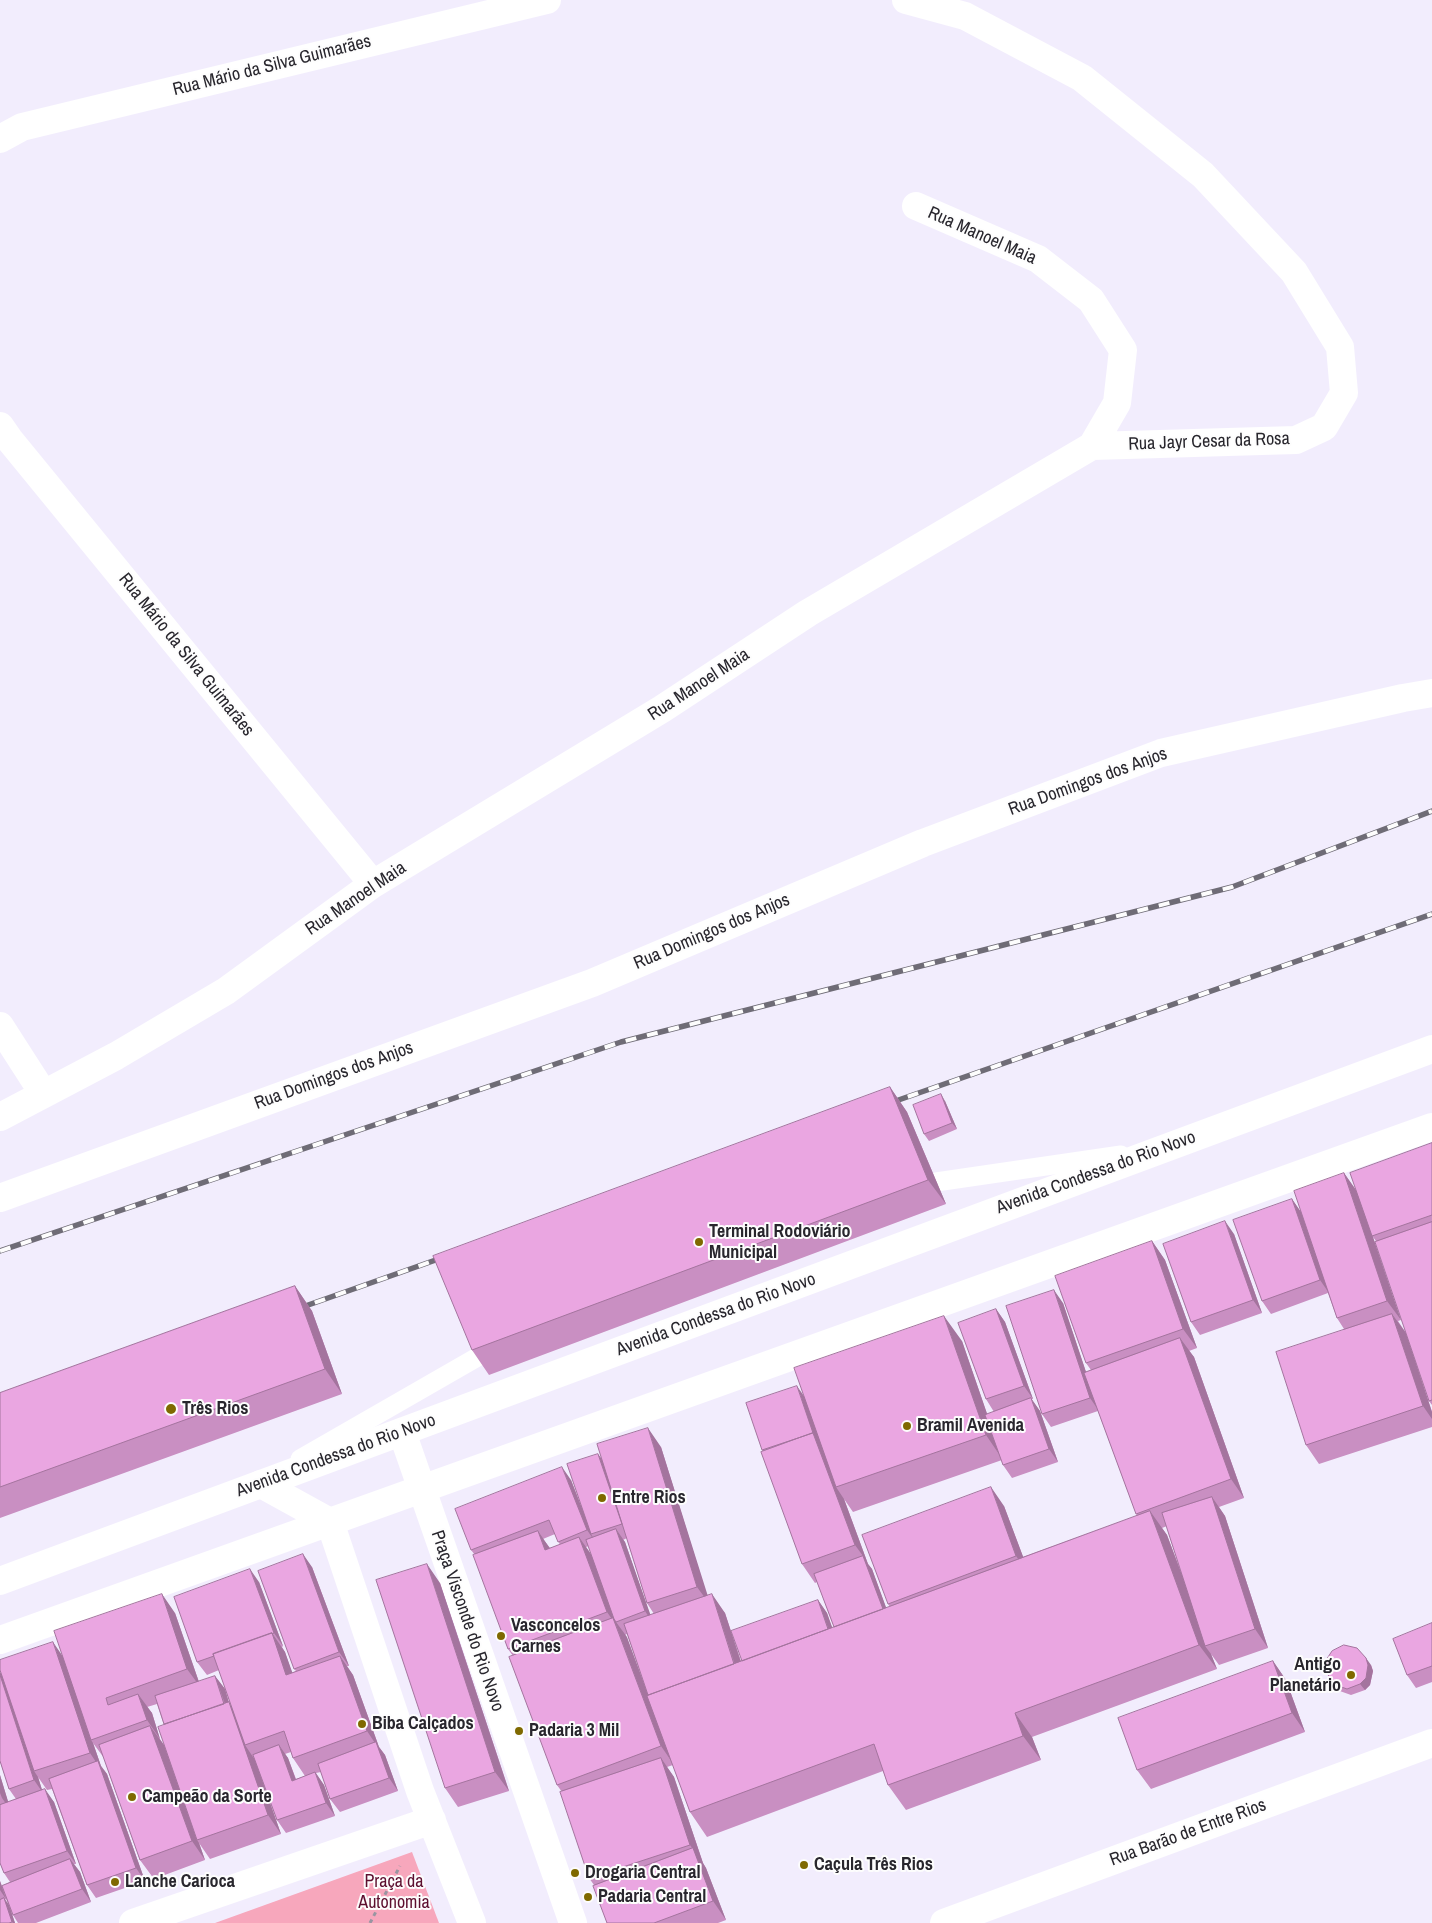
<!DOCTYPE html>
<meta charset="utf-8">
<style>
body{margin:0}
canvas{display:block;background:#f2edfd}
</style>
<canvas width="1432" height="1923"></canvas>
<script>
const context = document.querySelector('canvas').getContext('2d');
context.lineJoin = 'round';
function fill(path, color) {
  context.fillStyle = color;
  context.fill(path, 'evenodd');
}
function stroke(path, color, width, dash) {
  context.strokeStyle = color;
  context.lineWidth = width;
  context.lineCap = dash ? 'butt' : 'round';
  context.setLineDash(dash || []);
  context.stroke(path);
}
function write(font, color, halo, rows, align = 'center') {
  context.font = font + ' "Archivo Narrow",sans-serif';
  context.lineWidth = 4;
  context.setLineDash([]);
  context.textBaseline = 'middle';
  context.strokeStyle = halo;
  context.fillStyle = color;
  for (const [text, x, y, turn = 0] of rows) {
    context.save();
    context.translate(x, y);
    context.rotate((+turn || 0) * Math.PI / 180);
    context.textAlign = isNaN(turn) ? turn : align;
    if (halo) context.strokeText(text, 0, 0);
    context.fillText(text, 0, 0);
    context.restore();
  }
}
const green = new Path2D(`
 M412 1852 439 1923H215Z`);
const path = new Path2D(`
 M370 1923 400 1866`);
const lane = new Path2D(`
 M936 1182 1121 1155
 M300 1459 481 1355`);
const street = new Path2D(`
 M906 0 965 16 1082 78 1203 175 1294 272 1340 347 1344 393 1324 427 1296 440 1092 446
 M0 139 22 127 547 0
 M0 426 9 439 373 884
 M0 1026 43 1093
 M0 1117 116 1056 226 991 373 884 662 709 808 613 1092 446 1117 403 1123 350 1091 300 1038 259 916 206
 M0 1198 592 983 923 843 1161 753 1403 698 1432 693
 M402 1432 573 1923
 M261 1484 330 1522 420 1791 472 1923
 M133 1923 432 1820
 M944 1923 1432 1743`);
const secondary = new Path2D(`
 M0 1581 1432 1049
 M0 1640 1432 1127`);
const rail = new Path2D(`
 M887 1104 1432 914
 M0 1251 621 1042 1232 887 1432 811
 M294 1310 447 1256`);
const wall = new Path2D(`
 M890 1087 907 1112 946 1204 489 1375 472 1350Z
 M945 1101 957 1129 929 1141 924 1134Z
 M1432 1143V1405L1429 1401 1376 1241 1373 1237 1401 1320 1398 1321 1406 1333 1432 1412V1427L1319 1464 1306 1445 1344 1329 1337 1318 1328 1293 1271 1314 1262 1301 1292 1199 1300 1211 1344 1173 1356 1190Z
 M1234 1234 1262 1313 1200 1335 1191 1322Z
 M1152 1241 1165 1260 1197 1348 1189 1351 1194 1357 1244 1498 1219 1507 1225 1516 1268 1648 1219 1665 1211 1654 1217 1669 1032 1737 1041 1760 906 1810 888 1785 883 1771 707 1837 690 1812 673 1765 667 1767 674 1777 703 1863 706 1868 726 1920 718 1923H607L594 1885 589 1878 562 1792 557 1785 513 1656 508 1649 475 1555 471 1550 571 1480 581 1506 598 1454 602 1459 661 1447 707 1596 725 1613 741 1661 818 1600 827 1613 832 1628 834 1627 817 1582 815 1583 802 1564 762 1450 804 1396 962 1341 987 1414 994 1412 986 1399 996 1309 1005 1322 1033 1399H1031L1040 1411 1058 1462 1012 1478 1003 1465 1002 1460 853 1512 844 1499 868 1564 872 1569 886 1608 890 1607 888 1604 1004 1506 1023 1557 1137 1516 1098 1411 1051 1427 1042 1414 1063 1303 1086 1372 1091 1370 1086 1363ZM1167 1526 1186 1585 1167 1535 1162 1528ZM555 1534 560 1545 550 1548 543 1539ZM627 1538 647 1603 654 1614 650 1615 625 1542 623 1540ZM589 1546 592 1556 586 1547ZM627 1634 648 1695 625 1635Z
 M295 1286 312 1311 342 1394 0 1518V1393Z
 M312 1567 349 1666H347L353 1675 379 1747 385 1755 398 1791 340 1812 330 1799 321 1772 316 1773 324 1785 335 1816 286 1833 277 1820 264 1786 281 1834 210 1859 199 1843 205 1860 154 1879 140 1860 104 1758 93 1743 101 1766 107 1774 145 1881 96 1898 87 1885 52 1789 47 1790 38 1777 42 1790 54 1802 76 1864H74L80 1872 91 1902 36 1923H18L13 1915 6 1899 5 1900 9 1905 15 1923H0V1881L2 1886 10 1882 4 1873 0 1863V1775L8 1802 16 1799 9 1789 0 1761V1672L1 1674 62 1655 175 1613 199 1682 215 1676 225 1689 229 1703 231 1706 219 1670 207 1675 197 1662 259 1582 283 1646 282 1647 285 1652 292 1673 296 1671 294 1669ZM157 1704 164 1725V1745L160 1739 152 1713 147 1707ZM291 1752 293 1758 305 1776 296 1779 288 1758 285 1754Z
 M440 1583 509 1791 458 1807 445 1788Z
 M1432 1623V1682L1416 1688 1407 1675Z
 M1273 1661 1286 1680 1305 1732 1151 1789 1137 1770Z
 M1371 1665 1373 1671 1370 1685 1365 1690 1351 1695 1337 1690 1333 1684Z`);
const shadedWall = new Path2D(`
 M890 1087 907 1112 946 1204 928 1180Z
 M941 1094 945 1101 957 1129 952 1123Z
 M1344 1173 1358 1193 1401 1320 1387 1301Z
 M1292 1199 1301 1212 1329 1293 1320 1280Z
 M1225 1221 1234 1234 1262 1313 1253 1300Z
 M1152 1241 1165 1260 1197 1348 1183 1329Z
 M295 1286 312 1311 342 1394 325 1369Z
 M1054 1290 1063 1303 1099 1411 1090 1398Z
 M996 1309 1005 1322 1033 1399 1024 1386Z
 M1392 1314 1406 1333 1432 1412V1419L1423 1406Z
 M944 1316 962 1341 1003 1460 986 1435Z
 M1180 1338 1194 1357 1244 1498 1231 1479Z
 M797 1386 806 1399 836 1487 844 1499 868 1564 872 1569 894 1629 885 1616 863 1556 855 1545 813 1433Z
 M1031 1398 1040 1411 1058 1462 1049 1449Z
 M648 1428 661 1447 711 1606 697 1587Z
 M598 1454 607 1467 622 1524Z
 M562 1467 571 1480 592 1534H591L596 1543 587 1530Z
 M991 1487 1004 1506 1030 1575 1016 1556Z
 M1212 1497 1225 1516 1268 1648 1255 1629Z
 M1150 1511 1167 1535 1208 1645 1205 1646 1211 1654 1217 1669 1199 1645Z
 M616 1529 625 1542 654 1625 645 1611Z
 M538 1531 551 1550H545Z
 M579 1537 593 1557 616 1622 627 1637 674 1765 661 1746 616 1625 607 1612Z
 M303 1554 312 1567 349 1666 339 1652Z
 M427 1564 440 1583 509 1791 495 1772Z
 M250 1569 259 1582 283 1646 274 1633Z
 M162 1594 175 1613 201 1688 187 1669Z
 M712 1594 725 1613 748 1684 735 1665Z
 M818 1600 827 1613 840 1649 831 1636Z
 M272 1633 285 1652 300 1694 286 1675Z
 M53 1642 66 1661 91 1740 93 1743 101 1766 107 1774 145 1881 136 1868 100 1768 90 1753Z
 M340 1656 353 1675 379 1747 385 1755 398 1791 389 1778 377 1746 367 1731Z
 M1366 1658 1371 1665 1373 1671 1370 1685 1365 1690 1360 1684Z
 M1273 1661 1286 1680 1305 1732 1292 1713Z
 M0 1672 7 1682 34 1771 38 1777 43 1793 34 1780 0 1675Z
 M215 1676 225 1689 229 1703 242 1722 245 1745 255 1760 281 1834 268 1815 225 1704Z
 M138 1694 152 1713 160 1739 147 1720Z
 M1015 1713 1032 1737 1041 1760 1023 1736Z
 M150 1726 164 1745 197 1840 199 1843 205 1860 192 1841Z
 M279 1745 288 1758 301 1794 292 1781Z
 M661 1758 674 1777 703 1863 706 1868 726 1920 713 1901 693 1849 690 1845Z
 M315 1772 324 1785 335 1816 326 1803Z
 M0 1775 11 1811 2 1798 0 1793Z
 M45 1789 54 1802 76 1864 67 1851Z
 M70 1859 80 1872 91 1902 82 1889Z
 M0 1881 6 1899 0 1890Z
 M4 1898 9 1905 15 1923H13L12 1922Z`);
const building = new Path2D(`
 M890 1087 928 1180 472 1350 433 1256Z
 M941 1094 952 1123 924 1134 913 1105Z
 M1432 1143V1215L1372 1236 1350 1173Z
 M1344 1173 1387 1301 1337 1318 1294 1191Z
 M1292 1199 1320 1280 1262 1301 1233 1220Z
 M1225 1221 1253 1300 1191 1322 1163 1244Z
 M1432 1222V1400L1429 1401 1375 1242Z
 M1152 1241 1183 1329 1086 1363 1055 1276Z
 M295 1286 325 1369 0 1487V1393Z
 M1054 1290 1090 1398 1042 1414 1006 1306Z
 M996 1309 1024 1386 986 1399 958 1323Z
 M1392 1314 1423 1406 1306 1445 1276 1352Z
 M944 1316 986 1435 836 1487 794 1368Z
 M1180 1338 1231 1479 1136 1514 1084 1373Z
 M797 1386 813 1433 762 1450 746 1403Z
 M1031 1398 1049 1449 1003 1465 985 1415Z
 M648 1428 697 1587 647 1603 597 1444Z
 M813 1433 855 1545 802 1564 761 1452Z
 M598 1454 622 1524 591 1534 567 1464Z
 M562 1467 587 1530 558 1542 549 1520 471 1550 455 1509Z
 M991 1487 1016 1556 888 1604 862 1535Z
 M1212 1497 1255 1629 1205 1646 1162 1513Z
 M1150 1511 1199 1645 1015 1713 1023 1736 888 1785 874 1744 690 1812 647 1696Z
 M616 1529 645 1611 616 1622 614 1619 586 1540Z
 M538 1531 545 1550 579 1537 607 1612 508 1649 473 1555Z
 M303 1554 339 1652 294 1669 258 1571Z
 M863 1556 883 1609 834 1627 814 1574Z
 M427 1564 495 1772 445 1788 376 1580Z
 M250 1569 274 1633 272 1634V1633L213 1654 214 1656 197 1662 174 1597Z
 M162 1594 187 1669 106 1698 108 1705 138 1694 147 1720 91 1740 54 1631Z
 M712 1594 734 1664 648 1695 624 1624Z
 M818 1600 828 1629 742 1661 731 1631Z
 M613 1618 661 1746 557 1785 509 1657Z
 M1432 1623V1666L1407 1675 1393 1639Z
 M272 1633 286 1675 340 1656 367 1731 293 1758 284 1731 245 1745 213 1654Z
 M53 1642 90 1753 34 1771 0 1670V1660Z
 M1344 1645 1357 1648 1366 1658 1368 1665 1366 1678 1360 1684 1347 1689 1333 1684 1326 1671 1325 1664 1328 1657 1332 1651Z
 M1273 1661 1292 1713 1137 1770 1118 1718Z
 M0 1675 34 1780 9 1789 0 1761Z
 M215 1676 224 1704 164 1724 155 1696Z
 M229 1702 268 1815 197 1840 158 1727Z
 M150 1726 192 1841 140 1860 99 1745Z
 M376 1742 389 1778 330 1799 318 1764Z
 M279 1745 292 1781 315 1772 326 1803 277 1820 253 1755Z
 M661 1758 690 1845 589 1878 560 1792Z
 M98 1761 136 1868 87 1885 49 1779Z
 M45 1789 67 1851 4 1873 0 1863V1805Z
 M693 1848 713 1901 654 1923H607L593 1886Z
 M70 1859 82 1889 13 1915 2 1886Z
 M4 1898 12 1922 9 1923H0V1900Z`);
const markers = [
 [699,1242,5,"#7f6900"],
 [171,1409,6,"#7f6900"],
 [907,1426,5,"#7f6900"],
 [602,1498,5,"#7f6900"],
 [501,1636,5,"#7f6900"],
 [1351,1675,5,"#7f6900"],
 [362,1724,5,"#7f6900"],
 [519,1731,5,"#7f6900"],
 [132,1797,5,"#7f6900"],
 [804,1865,5,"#7f6900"],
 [575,1873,5,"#7f6900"],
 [115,1882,5,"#7f6900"],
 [588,1897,5,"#7f6900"]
];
const streetNames = [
 ["Rua Mário da Silva Guimarães",272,66,-14],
 ["Rua Manoel Maia",982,236,24],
 ["Rua Jayr Cesar da Rosa",1209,442,-2],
 ["Rua Mário da Silva Guimarães",186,655,51],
 ["Rua Manoel Maia",699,685,-33],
 ["Rua Domingos dos Anjos",1088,782,-20],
 ["Rua Manoel Maia",356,899,-34],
 ["Rua Domingos dos Anjos",712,932,-23],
 ["Rua Domingos dos Anjos",334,1076,-20],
 ["Avenida Condessa do Rio Novo",1096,1173,-20],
 ["Avenida Condessa do Rio Novo",716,1315,-20],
 ["Avenida Condessa do Rio Novo",336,1456,-20],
 ["Praça Visconde do Rio Novo",467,1621,71],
 ["Rua Barão de Entre Rios",1188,1833,-20]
];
const poiNames = [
 ["Terminal Rodoviário",709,1232],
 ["Municipal",709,1253],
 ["Três Rios",182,1409],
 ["Bramil Avenida",917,1426],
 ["Entre Rios",612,1498],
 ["Vasconcelos",511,1626],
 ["Carnes",511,1647],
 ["Antigo",1341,1665,"right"],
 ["Planetário",1341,1686,"right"],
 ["Biba Calçados",372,1724],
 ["Padaria 3 Mil",529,1731],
 ["Campeão da Sorte",142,1797],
 ["Caçula Três Rios",814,1865],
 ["Drogaria Central",585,1873],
 ["Lanche Carioca",125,1882],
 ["Padaria Central",598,1897]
];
const parkNames = [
 ["Praça da",394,1882],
 ["Autonomia",394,1903]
];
fill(green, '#f7a7bc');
stroke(path, '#9995a1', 3, [4, 4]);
stroke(lane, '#fff', 19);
stroke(street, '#fff', 28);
stroke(secondary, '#fff', 28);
stroke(rail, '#6f6c76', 5.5);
stroke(rail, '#fdfdfd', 4, [11]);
fill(wall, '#c98fc2');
fill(shadedWall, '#a4749e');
fill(building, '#eaa6e1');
stroke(building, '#a4749e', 1);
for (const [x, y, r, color] of markers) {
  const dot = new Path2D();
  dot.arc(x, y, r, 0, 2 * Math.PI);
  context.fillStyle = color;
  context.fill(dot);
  stroke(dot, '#fdfdfd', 2);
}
write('18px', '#28262d', '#fdfdfd', streetNames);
write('bold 18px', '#28262d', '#fdfdfd', poiNames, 'left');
write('18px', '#5d0f2f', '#fdfdfd', parkNames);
</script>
